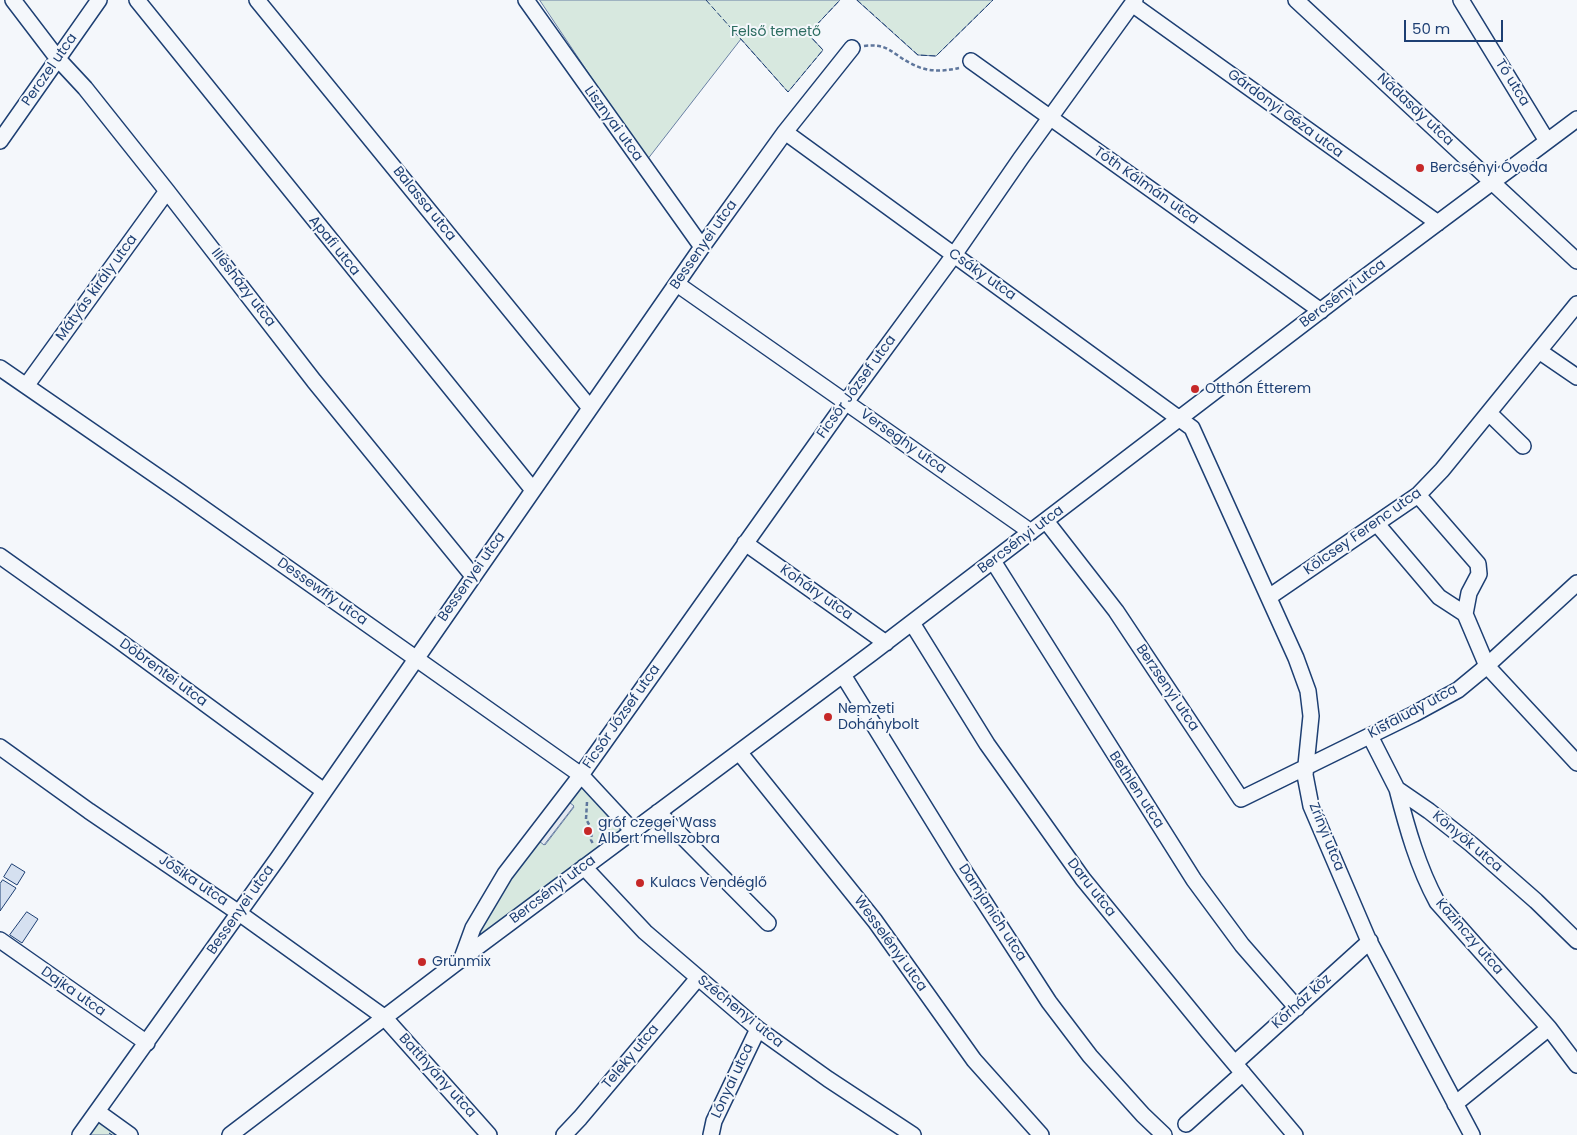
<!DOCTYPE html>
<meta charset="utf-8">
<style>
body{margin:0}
#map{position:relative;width:1577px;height:1135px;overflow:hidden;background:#f4f7fb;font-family:Poppins,sans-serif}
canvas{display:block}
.scale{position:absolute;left:1404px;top:20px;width:99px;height:22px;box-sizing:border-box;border:2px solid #1d3f73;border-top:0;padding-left:6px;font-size:15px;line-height:18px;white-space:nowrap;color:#1d3f73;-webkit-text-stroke:4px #f4f7fb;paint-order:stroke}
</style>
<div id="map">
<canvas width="1577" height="1135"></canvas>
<div class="scale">50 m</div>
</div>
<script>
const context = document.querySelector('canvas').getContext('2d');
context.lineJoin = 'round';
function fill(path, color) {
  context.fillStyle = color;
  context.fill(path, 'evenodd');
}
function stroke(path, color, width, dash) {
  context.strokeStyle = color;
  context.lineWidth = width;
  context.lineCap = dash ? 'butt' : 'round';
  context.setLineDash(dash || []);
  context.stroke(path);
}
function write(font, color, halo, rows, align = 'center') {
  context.font = font + ' Poppins,sans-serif';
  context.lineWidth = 4;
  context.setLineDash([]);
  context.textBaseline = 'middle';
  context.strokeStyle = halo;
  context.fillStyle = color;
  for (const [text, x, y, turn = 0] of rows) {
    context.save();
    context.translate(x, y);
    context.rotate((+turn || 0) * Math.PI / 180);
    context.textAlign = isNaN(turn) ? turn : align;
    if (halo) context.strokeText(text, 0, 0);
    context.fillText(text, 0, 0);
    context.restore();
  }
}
const green = new Path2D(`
 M540 0H840L808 34 823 50 788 92 741 39 647 160Z
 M857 0H993L936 56 918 55Z
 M581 775 633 831 462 957 534 837 545 845 574 807 564 798Z
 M97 1115 124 1135H81Z`);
const parking = new Path2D(`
 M564 798 574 806 544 845 534 837Z`);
const building = new Path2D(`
 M12 864 25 872 17 885 4 877Z
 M3 880 16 888 0 911V884Z
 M27 912 38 919 22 943 10 935Z`);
const path = new Path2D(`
 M864 46C888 43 891 53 910 63 926 72 941 72 959 68
 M587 802 586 819 592 830 591 840 593 844`);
const minor = new Path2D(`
 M13 0 58 59 85 88 167 191 314 381 473 576
 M137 0 533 490
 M257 0 590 408
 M526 0 702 247
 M1296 0 1577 261
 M1461 0 1547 141
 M1132 4 1438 223
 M971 61 1321 311
 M785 132 1192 428 1296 658 1308 691 1311 716 1305 775 1311 806 1368 939 1472 1135
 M0 141 99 0
 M677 284 1031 532
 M1539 351 1577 377
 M0 368 180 492 581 775 633 831
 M26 386 167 191
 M1489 413 1523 446
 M1418 495 1478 564 1479 574 1469 593 1465 614 1487 666 1577 763
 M1046 521 1116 611 1241 799 1414 714 1458 690 1481 671 1577 583
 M1377 524 1439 597 1465 614
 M745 543 886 643
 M0 556 118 640 324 791
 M993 561 1194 880 1242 945 1297 1008
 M1269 597 1418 495 1442 470 1577 304
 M912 623 987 744 1083 879 1209 1033 1295 1135
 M843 675 961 866 1049 1002 1090 1056 1143 1115 1164 1135
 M1370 736 1397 789 1429 811 1471 844 1536 901 1577 941
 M0 747 89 811 239 913 384 1017 489 1135
 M739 752 875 921 974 1060 1041 1135
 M1397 789C1407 828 1418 867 1437 902L1549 1028 1577 1065
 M658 812 768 923
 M584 867 645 932 758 1029 828 1079 913 1135
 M0 940 147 1043
 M462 958 473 928 505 874 581 775 846 402 954 255 1021 158 1135 0
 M1235 1063 1370 941
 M1455 1104 1549 1028
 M98 1112 130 1135
 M1186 1124 1243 1073
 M80 1135 278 858 702 247 785 132 852 48
 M230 1135 468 954 872 653 1345 292 1577 119
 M564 1135 580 1118 698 978
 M711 1135 714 1121 758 1029`);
const fence = new Path2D(`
 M706 0 788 92 823 50 808 34 840 0
 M857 0 918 55 936 56 993 0
 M109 1133 112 1135`);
const markers = [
 [1420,168,5,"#c62828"],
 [1195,389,5,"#c62828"],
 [828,717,5,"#c62828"],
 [588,831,5,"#c62828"],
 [640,883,5,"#c62828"],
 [422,962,5,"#c62828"]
];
const parkNames = [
 ["Felső temető",776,32]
];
const streetNames = [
 ["Perczel utca",50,70,-55],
 ["Tó utca",1512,83,58],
 ["Nádasdy utca",1415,110,43],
 ["Gárdonyi Géza utca",1285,114,36],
 ["Lisznyai utca",613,124,54],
 ["Tóth Kálmán utca",1146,186,35],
 ["Balassa utca",424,204,51],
 ["Bessenyei utca",704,245,-55],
 ["Apafi utca",334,246,51],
 ["Csáky utca",982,275,35],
 ["Mátyás király utca",97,288,-54],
 ["Illésházy utca",243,288,52],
 ["Bercsényi utca",1343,294,-37],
 ["Ficsór József utca",857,387,-54],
 ["Verseghy utca",903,442,35],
 ["Kölcsey Ferenc utca",1363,532,-35],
 ["Bercsényi utca",1021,540,-37],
 ["Bessenyei utca",472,577,-55],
 ["Dessewffy utca",322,592,35],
 ["Koháry utca",816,593,35],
 ["Döbrentei utca",163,673,36],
 ["Berzsenyi utca",1167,688,56],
 ["Kisfaludy utca",1413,712,-28],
 ["Ficsór József utca",622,717,-55],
 ["Bethlen utca",1136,790,57],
 ["Zrínyi utca",1326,837,68],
 ["Könyök utca",1467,842,40],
 ["Jósika utca",193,881,34],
 ["Daru utca",1091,888,52],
 ["Bercsényi utca",553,890,-37],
 ["Bessenyei utca",241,910,-55],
 ["Damjanich utca",992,913,57],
 ["Kazinczy utca",1469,937,49],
 ["Wesselényi utca",890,944,54],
 ["Dajka utca",73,992,35],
 ["Kórház köz",1302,1002,-42],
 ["Széchenyi utca",740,1012,39],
 ["Teleky utca",631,1057,-50],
 ["Batthyány utca",437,1076,48],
 ["Lónyai utca",733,1081,-65]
];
const poiNames = [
 ["Bercsényi Óvoda",1430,168],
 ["Otthon Étterem",1205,389],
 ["Nemzeti",838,709],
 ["Dohánybolt",838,725],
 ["gróf czegei Wass",598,823],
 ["Albert mellszobra",598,839],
 ["Kulacs Vendéglő",650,883],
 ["Grünmix",432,962]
];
fill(green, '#d7e8df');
stroke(green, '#687fa3', 1);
fill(parking, '#e3e8f0');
stroke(parking, '#687fa3', 1);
fill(building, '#d5e0f0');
stroke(building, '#1d3f73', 1);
stroke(minor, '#1d3f73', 18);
stroke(path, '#5e769c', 2.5, [4, 2.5]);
stroke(minor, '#f4f7fb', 15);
stroke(fence, '#1d3f73', 1, [6, 2.5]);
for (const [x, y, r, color] of markers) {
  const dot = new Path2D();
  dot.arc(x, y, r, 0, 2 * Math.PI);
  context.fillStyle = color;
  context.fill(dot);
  stroke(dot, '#f4f7fb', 2);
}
write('14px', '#2c6c60', '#f4f7fb', parkNames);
write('14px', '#1d3f73', '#f4f7fb', streetNames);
write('14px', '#1d3f73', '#f4f7fb', poiNames, 'left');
</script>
